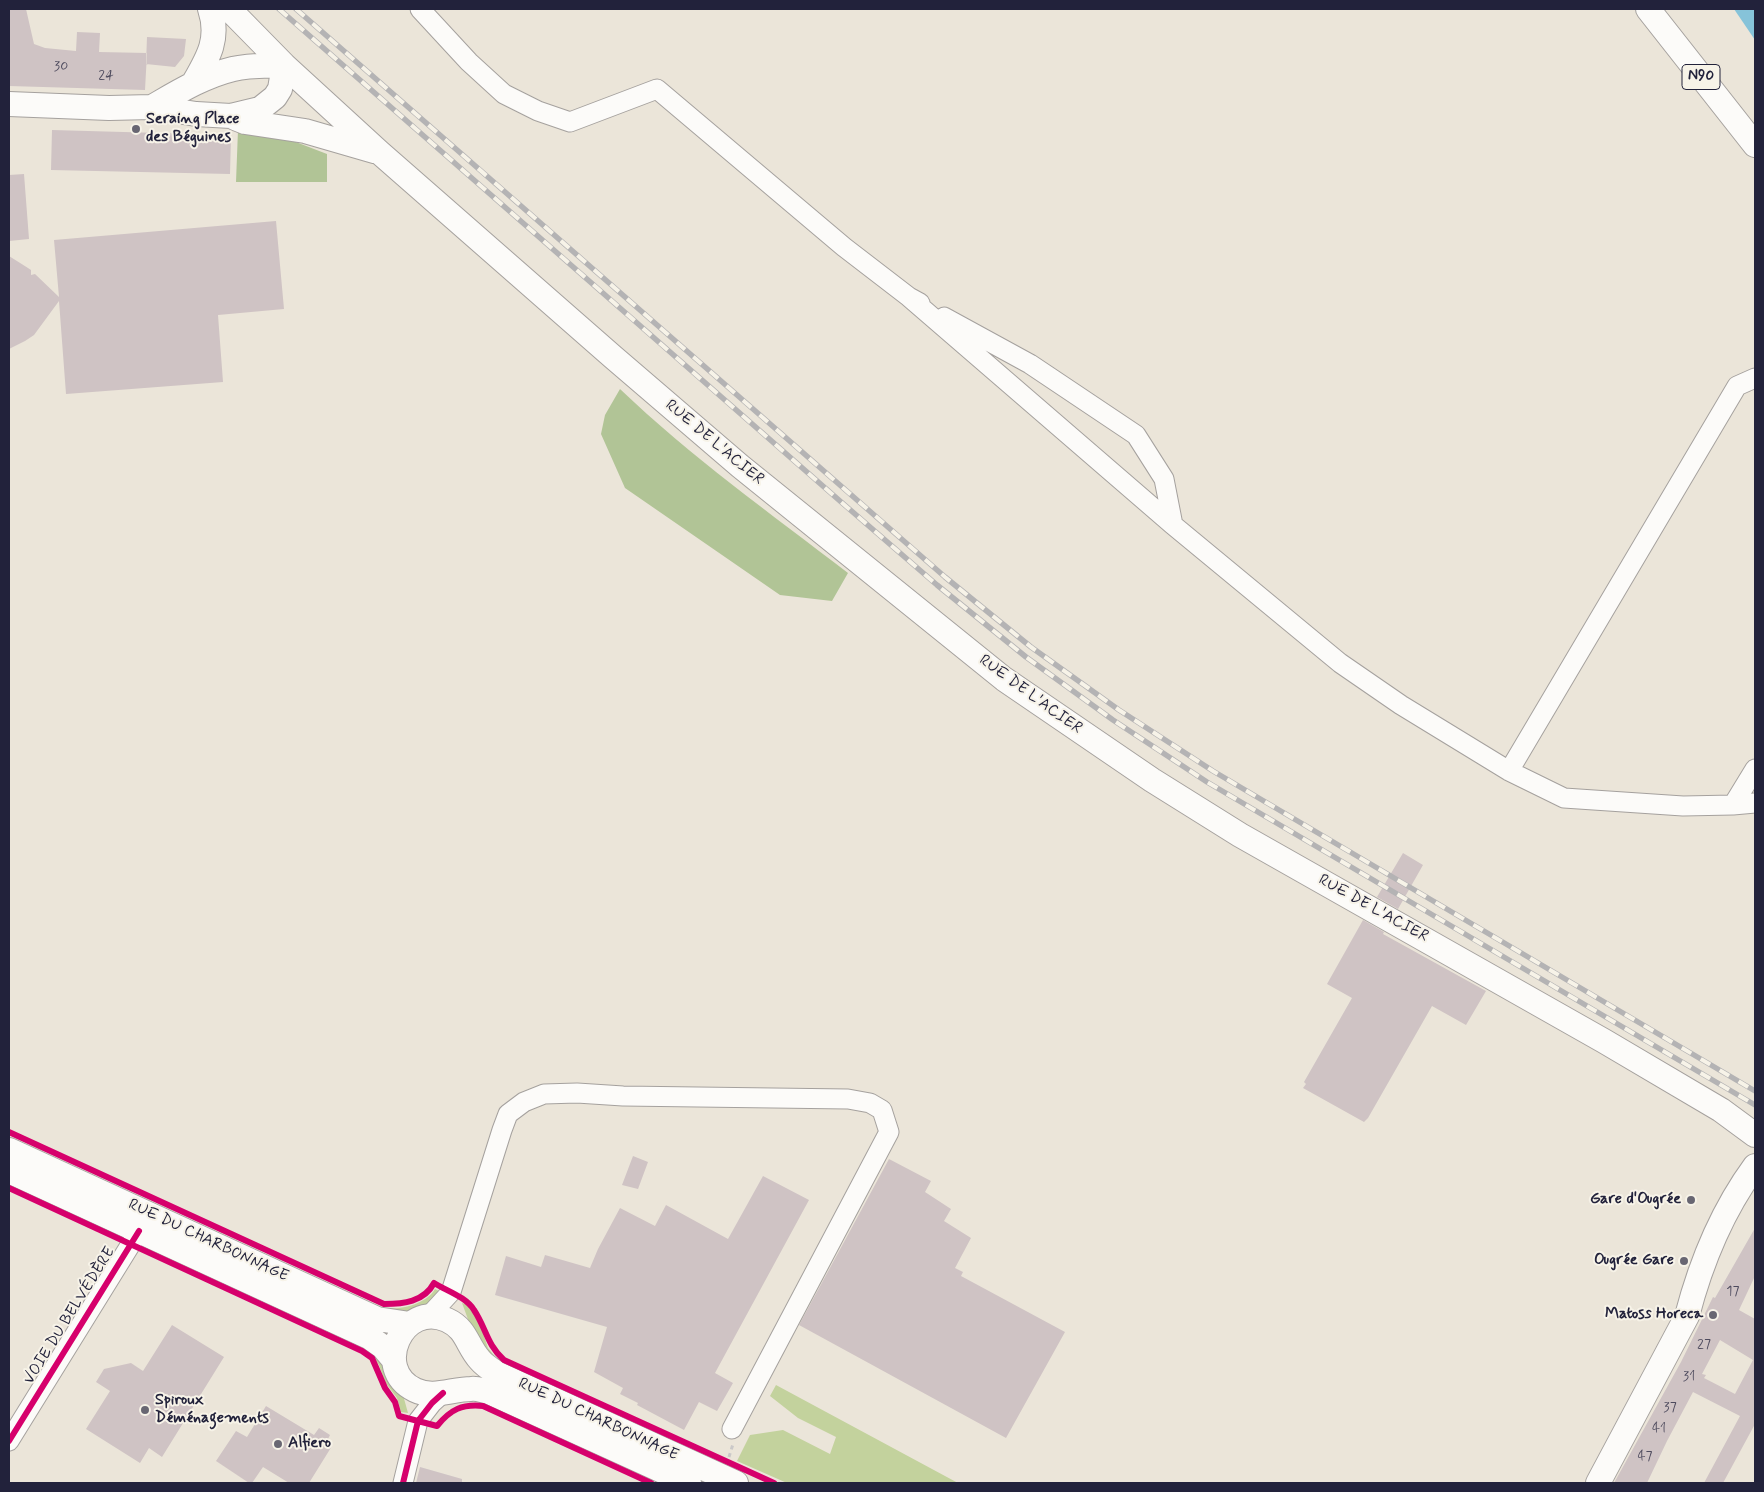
<!DOCTYPE html>
<meta charset="utf-8">
<style>
body{margin:0}
#map{position:relative;width:1764px;height:1492px;overflow:hidden;background:#ebe5d9;font-family:Mynerve,sans-serif}
canvas{display:block}
.frame{position:absolute;inset:0;border:10px solid #22223b;pointer-events:none}
</style>
<div id="map">
<canvas width="1764" height="1492"></canvas>
<div class="frame"></div>
</div>
<script>
const context = document.querySelector('canvas').getContext('2d');
context.lineJoin = 'round';
function fill(path, color) {
  context.fillStyle = color;
  context.fill(path, 'evenodd');
}
function stroke(path, color, width, dash) {
  context.strokeStyle = color;
  context.lineWidth = width;
  context.lineCap = dash ? 'butt' : 'round';
  context.setLineDash(dash || []);
  context.stroke(path);
}
function write(font, color, halo, rows, align = 'center') {
  context.font = font + ' Mynerve,sans-serif';
  context.lineWidth = 4;
  context.setLineDash([]);
  context.textBaseline = 'middle';
  context.strokeStyle = halo;
  context.fillStyle = color;
  for (const [text, x, y, turn = 0] of rows) {
    context.save();
    context.translate(x, y);
    context.rotate((+turn || 0) * Math.PI / 180);
    context.textAlign = isNaN(turn) ? turn : align;
    if (halo) context.strokeText(text, 0, 0);
    context.fillText(text, 0, 0);
    context.restore();
  }
}
const green = new Path2D(`
 M435 1289 441 1292C423 1312 411 1313 385 1313L388 1308C403 1310 427 1303 435 1289Z
 M462 1303 470 1306 483 1333 488 1348 497 1359 494 1365 469 1322Z
 M371 1344 403 1395 408 1413 401 1412 397 1398 385 1382 379 1365 371 1353Z
 M776 1385 958 1483H787L737 1461 750 1435 783 1430 830 1454 836 1437 798 1418 770 1396Z`);
const forest = new Path2D(`
 M238 130 275 134 327 154V182H236Z
 M620 389C691 457 770 513 848 573L832 601 780 595 625 488 601 434 605 415Z`);
const water = new Path2D(`
 M1734 9H1755V40Z`);
const building = new Path2D(`
 M9 9H26L34 44 45 48 76 51 77 32 100 33 99 52 147 53 145 90 9 86Z
 M147 37 186 39 184 56 175 67 146 64Z
 M52 130 231 135 230 174 51 170Z
 M24 174 29 239 9 241V175Z
 M276 221 284 309 218 315 223 382 66 394 59 301 34 335 25 341 9 349V256L28 268 31 270V275L35 274 59 297 54 240Z
 M1403 853 1423 865 1398 909 1377 897Z
 M1363 920 1384 932 1383 934 1486 991 1466 1025 1432 1006 1368 1118 1364 1122 1303 1088 1306 1084 1304 1082 1352 998 1327 984Z
 M633 1156 648 1162 638 1189 622 1185Z
 M889 1159 931 1181 925 1192 951 1209 944 1221 971 1238 955 1268 963 1272 961 1276 1065 1332 1006 1438 799 1325Z
 M763 1176 809 1200 715 1373 733 1383 717 1411 699 1402 684 1430 637 1405 638 1403 620 1394 623 1388 594 1372 607 1327 495 1295 506 1256 541 1267 545 1255 590 1268 598 1249 620 1208 655 1226 666 1205 728 1239Z
 M1755 1228V1276L1739 1310 1755 1319V1424L1723 1483H1704L1740 1416 1693 1392 1667 1441 1647 1483H1614L1681 1362 1713 1297 1715 1298ZM1720 1340 1753 1360 1735 1394 1704 1378 1706 1375 1702 1374Z
 M172 1325 224 1357 162 1457 149 1448 140 1463 86 1429 110 1391 96 1382 104 1369 131 1363 143 1371Z
 M266 1406 314 1435 319 1428 330 1435 326 1443 332 1446 309 1483H289L263 1467 252 1483H249L216 1461 236 1431 247 1437Z
 M420 1467 462 1479V1483H416Z`);
const path = new Path2D(`
 M729 1457 733 1444`);
const minor = new Path2D(`
 M420 9 469 62 504 94 538 111 570 122 657 89 844 247 909 297 920 303
 M909 297 1173 525 1340 663 1401 705 1509 771 1564 798 1683 806 1733 805 1755 803
 M944 317 1030 364 1136 435 1164 479 1173 525
 M1509 771 1737 386 1755 378
 M1733 805 1755 769
 M428 1317 451 1292 502 1130 508 1114 524 1102 544 1094 577 1093 623 1096 848 1099 870 1103 882 1110 889 1132 732 1429
 M9 1441 139 1231
 M403 1483 418 1421 432 1403 443 1393`);
const major = new Path2D(`
 M229 9 284 65 379 152 613 357 740 466 1004 679 1152 780 1240 835 1604 1041 1721 1110 1755 1135
 M1648 9 1755 145
 M193 84C208 58 220 39 210 9
 M9 104 109 108 152 107 196 114 231 116 260 109 275 97 280 89 284 65
 M152 107C178 92 204 76 233 69 250 65 268 66 284 65
 M235 118 245 122 305 131 374 151
 M9 1150 377 1319 410 1324
 M9 1171 369 1337 383 1347 394 1360
 M689 1483 489 1392C483 1391 477 1388 471 1389 452 1389 433 1399 415 1390 371 1369 403 1300 447 1320 467 1329 467 1346 480 1360 485 1366 492 1370 498 1374L736 1483
 M1598 1483 1687 1316C1701 1262 1722 1211 1755 1166`);
const rail = new Path2D(`
 M279 9 840 501 937 585 1026 657 1113 720 1207 782 1755 1105
 M296 9 945 577 1031 647 1119 710 1213 771 1755 1091`);
const cycleway = new Path2D(`
 M9 1132 384 1304C403 1304 424 1302 434 1283 447 1291 466 1297 474 1310 486 1328 487 1345 504 1360L774 1483
 M9 1188 362 1351 372 1358 385 1388 395 1402 399 1416 437 1426C451 1409 462 1404 483 1406L651 1483
 M9 1441 139 1231
 M403 1483 418 1421 432 1403 443 1393`);
const markers = [
 [136,129,5,"#686672"],
 [1691,1200,5,"#686672"],
 [1684,1261,5,"#686672"],
 [1713,1315,5,"#686672"],
 [145,1410,5,"#686672"],
 [278,1444,5,"#686672"]
];
const numberNames = [
 ["30",61,67],
 ["24",106,76],
 ["17",1733,1292],
 ["27",1704,1345],
 ["31",1689,1377],
 ["37",1670,1408],
 ["41",1659,1429],
 ["47",1645,1457]
];
const shields = [
 [1701,77,38]
];
const shieldNames = [
 ["N90",1701,77]
];
const poiNames = [
 ["Seraing Place",146,120],
 ["des Béguines",146,138],
 ["Gare d'Ougrée",1681,1200,"right"],
 ["Ougrée Gare",1674,1261,"right"],
 ["Matoss Horeca",1703,1315,"right"],
 ["Spiroux",155,1401],
 ["Déménagements",155,1419],
 ["Alfiero",288,1444]
];
const streetNames = [
 ["RUE DE L'ACIER",714,443,40],
 ["RUE DE L'ACIER",1030,695,36],
 ["RUE DE L'ACIER",1373,909,29],
 ["RUE DU CHARBONNAGE",208,1241,25],
 ["VOIE DU BELVÉDÈRE",70,1316,-58],
 ["RUE DU CHARBONNAGE",598,1420,25]
];
fill(green, '#c3d29d');
fill(forest, '#b1c496');
fill(water, '#86c3d9');
fill(building, '#cfc3c4');
stroke(minor, '#a5a19e', 21);
stroke(major, '#a5a19e', 26);
stroke(path, '#cac8c8', 3, [4, 4]);
stroke(minor, '#fcfbf9', 19);
stroke(major, '#fcfbf9', 24);
stroke(rail, '#b4b3b4', 5.5);
stroke(rail, '#f7f3e8', 4, [11]);
stroke(cycleway, '#d6006c', 6);
for (const [x, y, r, color] of markers) {
  const dot = new Path2D();
  dot.arc(x, y, r, 0, 2 * Math.PI);
  context.fillStyle = color;
  context.fill(dot);
  stroke(dot, '#f7f3e8', 2);
}
write('14px', '#4d4a5d', null, numberNames);
for (const [x, y, w] of shields) {
  const box = new Path2D();
  box.roundRect(x - w / 2, y - 12.5, w, 25, 4);
  context.fillStyle = '#f7f3e8';
  context.fill(box);
  stroke(box, '#22223b', 1);
}
write('bold 15px', '#22223b', null, shieldNames);
write('bold 16px', '#22223b', '#f7f3e8', poiNames, 'left');
write('16px', '#22223b', '#f7f3e8', streetNames);
</script>
